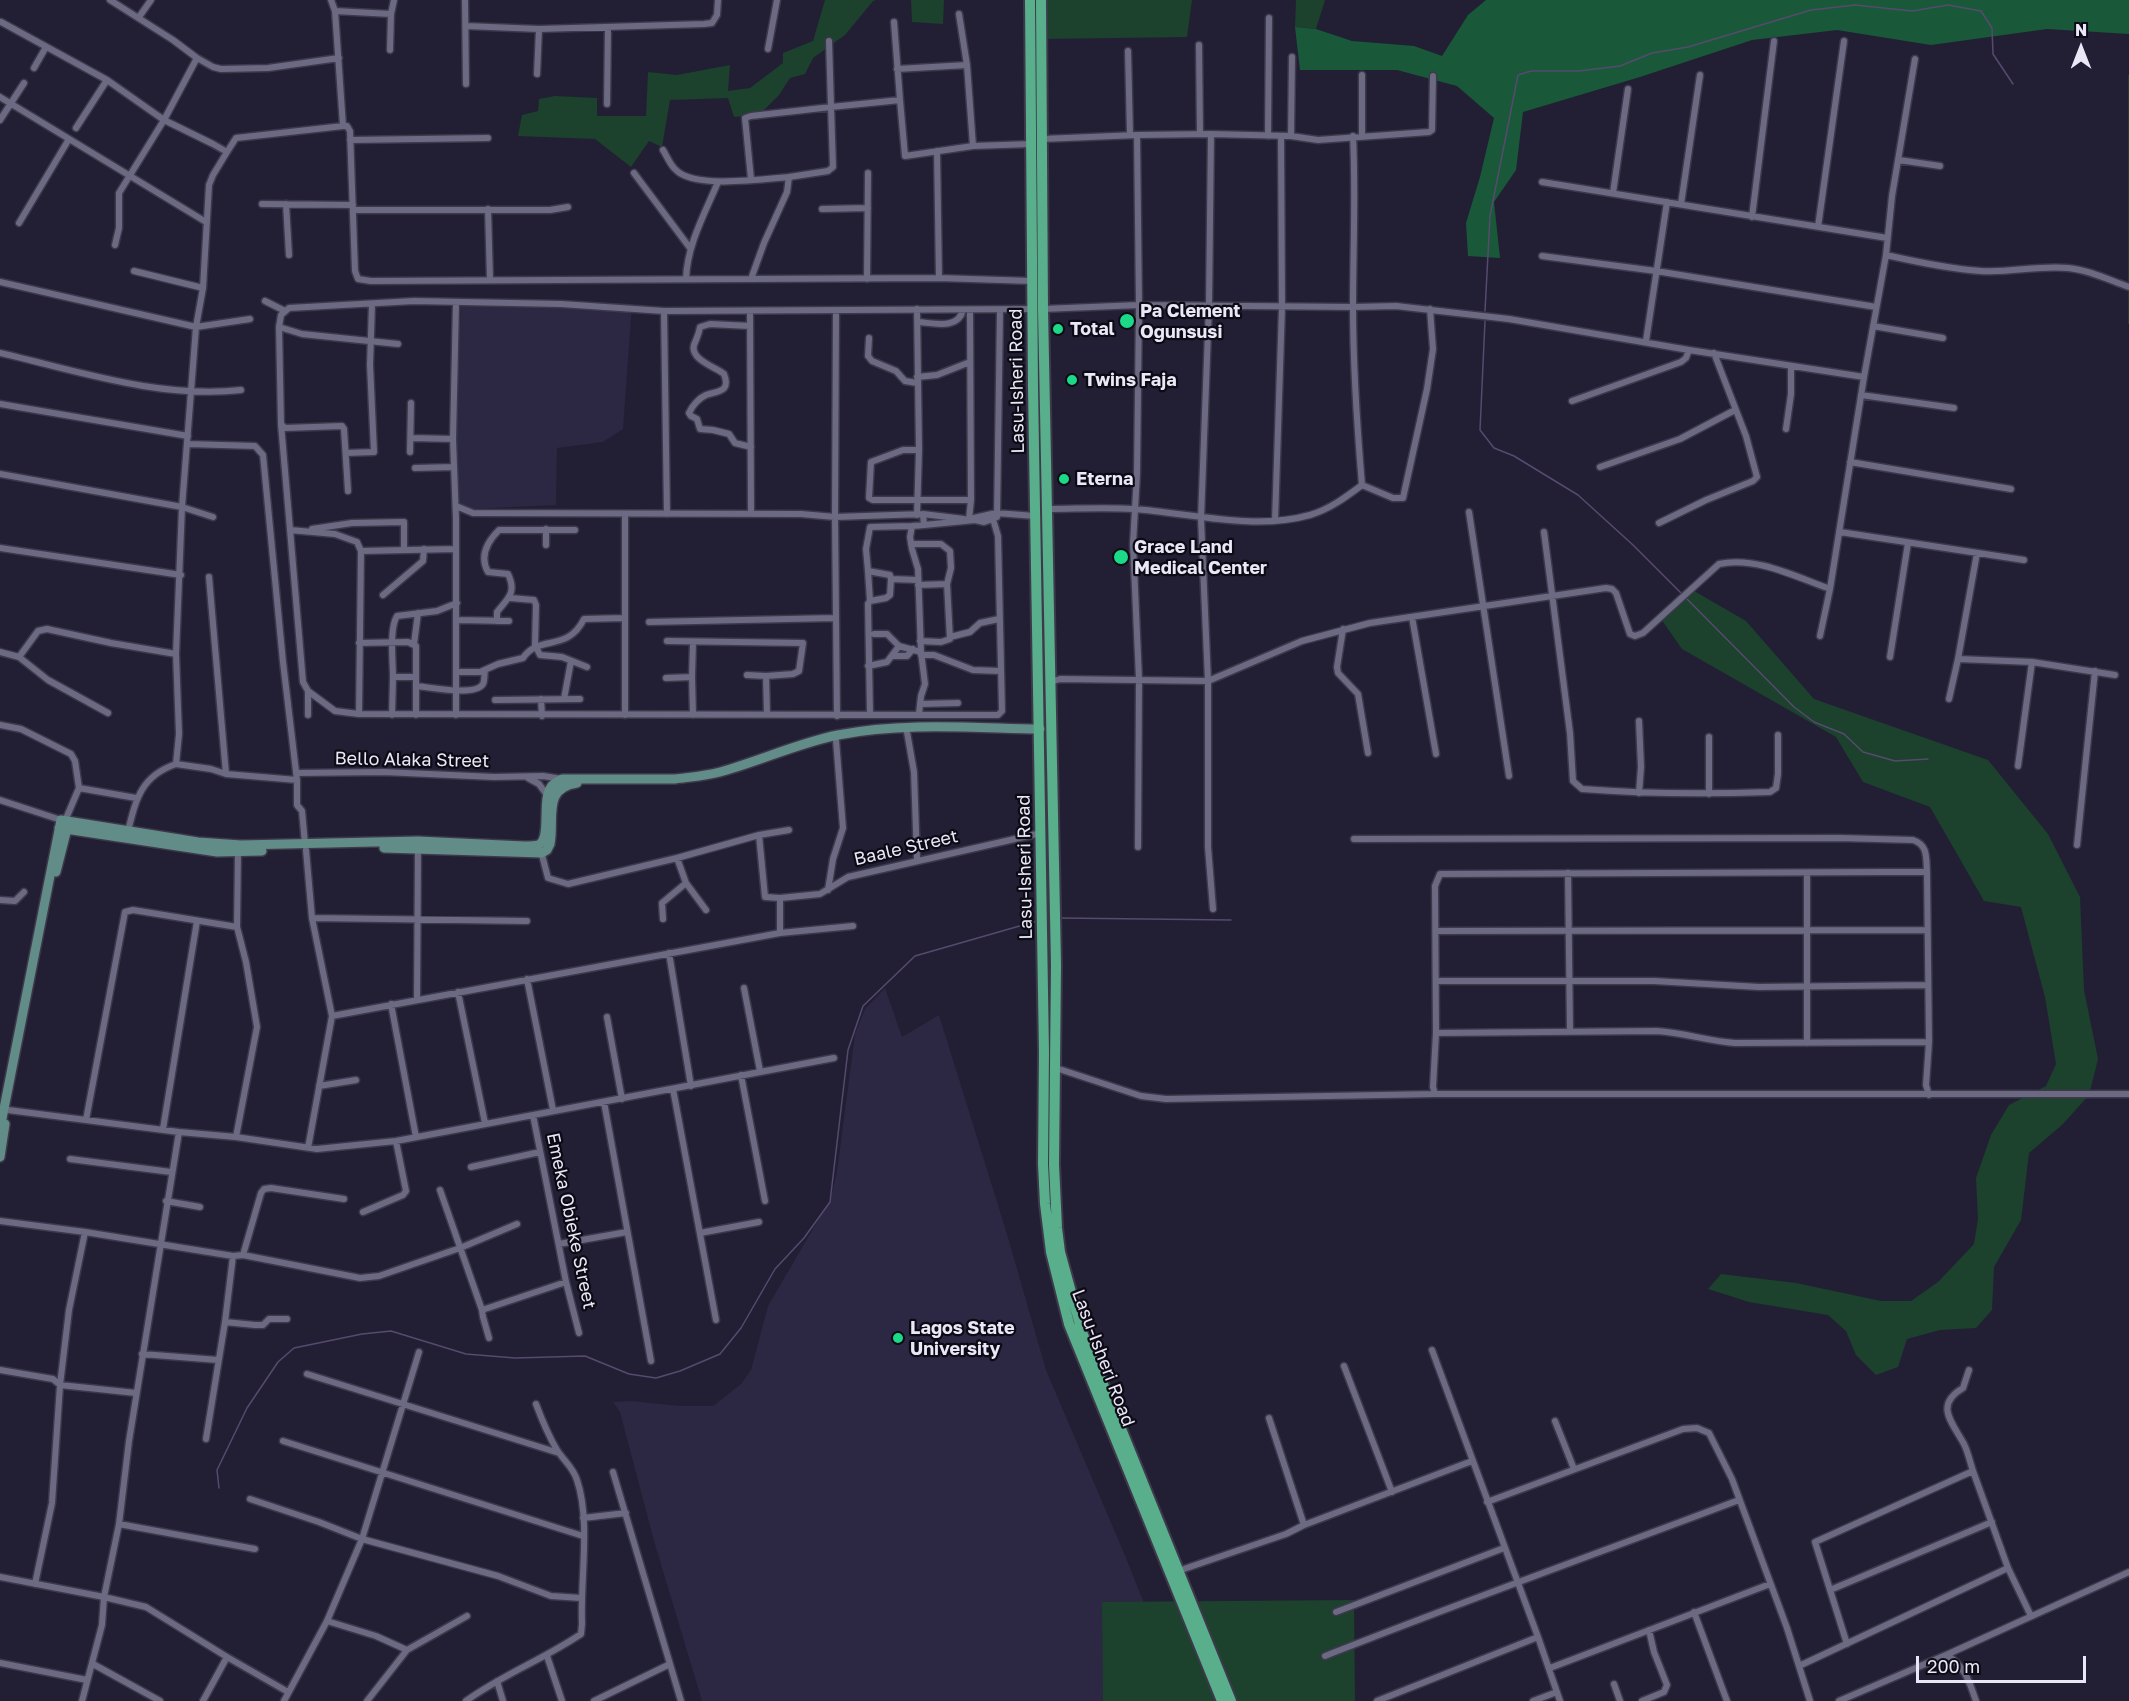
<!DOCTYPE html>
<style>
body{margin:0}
#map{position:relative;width:2129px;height:1701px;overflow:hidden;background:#221f34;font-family:"Golos Text",sans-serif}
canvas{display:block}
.north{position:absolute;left:2051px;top:18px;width:60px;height:60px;-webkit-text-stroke:4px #0c0a14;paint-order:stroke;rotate:0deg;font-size:16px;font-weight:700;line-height:24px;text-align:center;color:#eae8f7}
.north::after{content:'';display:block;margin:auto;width:21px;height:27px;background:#eae8f7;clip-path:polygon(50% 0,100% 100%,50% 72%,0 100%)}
.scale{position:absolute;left:1916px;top:1656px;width:170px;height:27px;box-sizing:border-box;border:3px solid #eae8f7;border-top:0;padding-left:8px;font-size:18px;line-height:21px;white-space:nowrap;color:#eae8f7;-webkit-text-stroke:4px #0c0a14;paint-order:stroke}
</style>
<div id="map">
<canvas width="2129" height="1701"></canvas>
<div class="north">N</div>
<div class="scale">200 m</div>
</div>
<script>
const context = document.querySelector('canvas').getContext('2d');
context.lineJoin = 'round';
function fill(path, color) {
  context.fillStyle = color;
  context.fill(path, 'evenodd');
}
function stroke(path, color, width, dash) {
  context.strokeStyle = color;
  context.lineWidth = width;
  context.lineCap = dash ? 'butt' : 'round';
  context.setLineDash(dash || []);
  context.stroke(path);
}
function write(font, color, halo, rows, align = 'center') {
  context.font = font + ' "Golos Text",sans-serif';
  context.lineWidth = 4.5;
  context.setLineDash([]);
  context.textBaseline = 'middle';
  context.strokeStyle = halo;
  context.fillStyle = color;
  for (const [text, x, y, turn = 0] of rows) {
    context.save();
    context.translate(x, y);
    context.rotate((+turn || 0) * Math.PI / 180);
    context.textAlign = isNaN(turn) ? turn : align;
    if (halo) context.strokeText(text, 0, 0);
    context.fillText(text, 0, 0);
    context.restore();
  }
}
const built = new Path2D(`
 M469 300 572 301 632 304 623 429 603 442 557 448 556 505 471 509 460 503 457 492V397L461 305Z
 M885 988 902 1037 939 1015 1007 1234 1046 1370 1124 1553 1183 1701H702L654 1541 620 1412 613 1402 631 1401 680 1406H713L741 1384 751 1370 768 1306 831 1198 837 1172 855 1034 865 1009Z`);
const green = new Path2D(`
 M825 0H876L873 1 845 35 813 58 805 74 790 78 779 95 760 114 734 117 728 98 670 100 662 147 649 141 631 167 595 139 518 136 522 115 538 111 539 99 555 96 597 98V116H646L648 72 677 75 730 65 728 91 750 88 783 63V53L813 41Z
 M911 0H944L943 24 912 22Z
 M1046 0H1192L1187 37 1045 39Z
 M1296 0H1325L1316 29 1295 27Z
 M2128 75H2129V324H2128Z
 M1689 588 1746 621 1814 699 1988 760 2048 834 2080 897 2084 990 2098 1059 2089 1095 2063 1124 2029 1153 2021 1220 1994 1267 1992 1310 1976 1328 1940 1330 1907 1339 1898 1367 1876 1375 1856 1355 1846 1331 1828 1315 1749 1302 1708 1289 1721 1274 1796 1283 1881 1301H1911L1938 1282 1974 1244 1978 1219 1976 1178 1991 1135 2009 1105 2046 1086 2056 1064 2045 997 2021 907 1984 901 1930 807 1863 782 1836 737 1682 649 1661 619Z
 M1354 1600 1355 1701H1103L1102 1602Z`);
const forest = new Path2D(`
 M1486 0H2129V34L2047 29 1931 45 1837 30 1752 40 1640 77 1523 112 1516 170 1494 202 1500 258 1468 256 1466 223 1480 177 1494 118 1457 86 1397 70H1300L1295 27 1316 29 1352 41 1414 46 1442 56 1468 15Z`);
const stream = new Path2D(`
 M1485 311 1490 216 1518 75 1531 71H1579L1620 66 1652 53 1688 47 1811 10 1855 5 1912 11 1948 5 1981 11 1992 28 1993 54 2013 84
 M1485 321 1480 430 1494 448 1514 456 1578 495 1633 545 1681 593
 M1685 597 1794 707 1814 722 1844 734 1863 752 1895 761 1928 759
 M1060 918 1231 920
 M219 1488 217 1470 247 1408 278 1362 294 1348 362 1334 391 1331 466 1354 515 1358 585 1356 629 1374 656 1378 680 1371 720 1354 741 1328 775 1269 804 1238 830 1202 848 1050 863 1006 915 956 1037 921`);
const street = new Path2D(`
 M110 0 173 40 197 58
 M331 0 335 11 343 126H347L350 131 355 271 358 279 371 281 939 278 1032 281
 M465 0 466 84
 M335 11 391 14
 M959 14 967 65 973 146
 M139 17 151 0
 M1 22 107 80 164 120 213 144 227 152 236 138 343 126
 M894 22 900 100
 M466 26 539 29 704 24 712 23 717 15 718 0
 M1199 45 1200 134
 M768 49 777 0
 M390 50 391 14 394 0
 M1128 51 1130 135
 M34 68 46 47
 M897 69 967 65
 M537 74 539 29
 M1362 75V136
 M0 97 206 222
 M607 104 608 27
 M0 120 24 83
 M76 128 107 80
 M1211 134 1209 305 1201 519 1208 681V847L1213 909
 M1137 135 1139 305 1137 474 1133 544 1139 679 1138 847
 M1268 136 1269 18
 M1291 136 1292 57
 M1042 139 1137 135 1211 134 1291 136 1318 140 1429 132 1432 130 1433 76
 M350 140 488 138
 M663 150C667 156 670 165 676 170 694 189 764 179 789 177
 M937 151 939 278
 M1899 160 1940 166
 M634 173 690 248
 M751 179 745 118 751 116 831 107 829 41
 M1542 182 1887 238
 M1613 193 1628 89
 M262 204 353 205
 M286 204 289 255
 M1681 204 1700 75
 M488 209 490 280
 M822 209 868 208
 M354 210H550L568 207
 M1752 217 1774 41
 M19 223 69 139
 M1818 227 1844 41
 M115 245 119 228V193L164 120 197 58 213 67 221 69 268 68 339 58
 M1886 255C1917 262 1949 269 1981 271 2010 273 2039 265 2068 268 2089 270 2109 280 2129 287
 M1542 256 1656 271 1876 307
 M134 271 203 288
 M686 279C687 245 705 213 718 182
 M751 279 764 243 787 192 789 177 828 171 833 167 831 107 900 100 905 156 973 146 1031 144
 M867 279 868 173
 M0 282 196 327 250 319
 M265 301 285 311
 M1043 309 1139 305 1353 307 1396 306 1509 319 1689 350 1864 377
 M664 311 667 514
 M836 311 835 517 837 716
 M750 312 751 514
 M918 322C934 323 958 330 963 310
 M750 326 710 324 700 327C699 335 696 339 694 345 690 360 716 367 724 374 731 392 718 391 706 395 699 398 692 406 689 413L691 416 697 419 700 429 713 430 729 434 735 443 751 447
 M1873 326 1943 338
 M279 327 302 334 398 344
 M869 338 868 356 872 361 896 371 905 381 917 383
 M1646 341 1667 202
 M0 353C78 371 160 399 241 390
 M917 377 937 375 970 362
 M1861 395 1954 408
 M1572 401 1681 362 1686 358 1689 350
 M0 404 188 436
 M281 424 303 682 308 691 335 711 359 714 998 715 1002 711 998 536 993 519 984 522 975 520 924 525
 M1786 429 1791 394V366
 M411 438 453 439
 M188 444 255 446 263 455 283 662 297 780V805L302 811 305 844
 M919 450H903L871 462 869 498 873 500H971
 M410 452 411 403
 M346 453 374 452 370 365 372 304
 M1850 462 2011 489
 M1600 467 1680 439 1735 410
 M415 468 454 467
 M0 474 182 507 213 517
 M1362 485 1393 498H1403L1427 389 1433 349 1430 309
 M348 491 344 429 342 426 285 428 281 424 279 327 281 315 289 308 414 301 561 304 664 311 1033 309
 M456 506 473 513 801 514 835 517 923 514 964 519
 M1046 509C1075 509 1105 507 1133 509 1191 513 1253 531 1310 515 1330 509 1346 497 1362 485 1357 426 1353 366 1353 306 1353 250 1356 193 1353 136
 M1469 512 1509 776
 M917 515 919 450 917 309
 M997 517 1000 311
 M974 518 996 513 1035 516
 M969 519 971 500 970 311
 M1275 521 1282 307 1281 136
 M1659 523 1706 500 1753 481 1757 477 1746 436 1714 353
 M312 529 352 523 404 522V549
 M546 529V545
 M290 530 335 534 357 542 361 551 456 549
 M1544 532 1570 733 1573 781 1582 789C1645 794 1707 794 1770 792L1776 788 1778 774V735
 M1840 532 2024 560
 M911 544H941L950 551 951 568 947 584 950 639 941 642 920 641
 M0 548 181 575
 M868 571 870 601
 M209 577 226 774 297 780
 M891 579 890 575 868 571 866 549 870 527 912 526
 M918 585 947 584
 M383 595 423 561 424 549
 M510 598 534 600 536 605 535 645 540 655 562 657 587 667
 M1412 617 1436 754
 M457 620 509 621
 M497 621V612C508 598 517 593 508 574L488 572C479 556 487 542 499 530H575
 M649 622 835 618
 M1343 629 1337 667 1338 673 1358 694 1368 753
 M874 634H887L899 646
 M1820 636 1830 589
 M950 637 970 632 980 623 999 619
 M667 641 803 643 799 671 793 674 766 676
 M359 643 408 642 416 646V715
 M414 644 418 613
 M0 652 19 657 48 680 108 713
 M921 655H934L973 670 1000 671
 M892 656H907L913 649
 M19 657 38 631 47 629 111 643 176 654
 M1890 657 1908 543
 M1958 659 2032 662 2115 675
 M868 666 887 662 899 646 921 652
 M456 672H480L498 664 523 658C539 634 567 653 584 619L625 618
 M747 675 766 676 767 714
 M393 677C393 661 389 629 397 616L437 611 457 603
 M692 677 693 642
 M666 678 692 677 693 715
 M1050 682 1060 679 1208 681 1302 641 1370 623 1606 588 1612 589 1616 593 1630 634 1635 636 1643 633 1719 564C1756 556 1796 577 1830 589L1864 377 1886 255 1892 196 1915 59
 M416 686C429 687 475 697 483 684 485 680 484 674 485 670
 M541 699 542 716
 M564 699 571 661
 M1949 699 1958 659 1977 553
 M495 700 580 699
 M920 704 958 703
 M359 714 361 551
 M870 714 868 604 870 601 886 598 890 595 891 579 918 580
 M919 714 921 696 925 684 921 652 918 569 912 549 910 537 912 526 924 525 923 514
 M308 715V691
 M392 715 393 677H416
 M456 715V519L453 439 456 303
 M625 715V515
 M1639 721 1641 767 1639 793
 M0 725 21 729 71 754 75 761 79 788
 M907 732 914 772 917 860
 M1709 737V794
 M176 764 211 769 226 774
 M2018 766 2032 662
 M296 773 384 772 494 777 543 776 562 779
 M528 778 539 784 547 795
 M0 800 61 820
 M65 821 79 788 136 798
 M128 831C136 799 141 776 176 764L179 734 176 654 182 507 196 327 203 288 209 185 213 175 227 152
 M759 835 765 897 780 898 820 894 848 877 1041 833
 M1354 839 1839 838 1913 840C1928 845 1926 857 1927 872
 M2077 845 2095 671
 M306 850 312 918 332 1016 308 1148
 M541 851 548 878 568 884 677 858 759 835 789 830
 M1568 873 1570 1032
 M1807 873V1043
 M686 883 706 910
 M828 890 833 859 843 828 836 740
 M0 900 15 901 24 892
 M312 918 527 921
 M663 919 662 903 686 883 677 858
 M1436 931 1927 930
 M780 933V898
 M669 953 691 1086
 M527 979 553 1110
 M1436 981H1654L1759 987 1928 985
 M744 988 760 1071
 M458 992 485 1123
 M417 1000 418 848
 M391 1004 416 1137
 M332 1016 780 933 853 926
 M607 1017 622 1099
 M1436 1033 1657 1031C1685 1033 1708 1041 1735 1043L1929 1042
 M1056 1068 1141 1096 1166 1099 1435 1094H2129
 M741 1075 765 1201
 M319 1086 356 1080
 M673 1089 716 1320
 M1435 1094 1433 1087 1436 1033 1435 886 1440 874 1885 872H1927L1929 1042 1926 1085 1929 1095
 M604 1102 651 1361
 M8 1110 179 1132 236 1137 317 1149 396 1141 834 1058
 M533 1115 566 1282 579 1333
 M86 1120 125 912 133 910 237 927
 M163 1129 197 921
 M236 1137 257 1027 246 962 237 927 238 852
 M70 1159 171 1172
 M471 1167 540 1152
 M440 1190 482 1310 566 1282
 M166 1201 200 1207
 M363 1212 403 1195 406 1191 396 1141
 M0 1221 85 1232 233 1256 243 1255 360 1278 379 1276 460 1248 517 1224
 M700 1233 759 1222
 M559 1244 627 1232
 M243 1255 261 1193 264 1189 271 1188 344 1199
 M482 1310 483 1317 489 1338
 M225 1322 255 1325H263L269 1319H287
 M1432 1350 1538 1637 1560 1701
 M142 1354 218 1360
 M1344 1366 1392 1492
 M0 1370 53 1379 60 1385 136 1393
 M1969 1370 1963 1388C1934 1405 1952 1422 1964 1444 1968 1452 1970 1462 1973 1471
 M307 1374 559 1453
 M1269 1418 1304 1525
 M1555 1421 1574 1469
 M206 1439 225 1322 233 1256
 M283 1441 583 1536
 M613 1472 681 1701
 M250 1499 319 1522 362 1539 498 1576 551 1596 581 1598
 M1487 1502 1683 1429 1697 1428 1709 1433 1732 1479 1787 1628 1810 1701
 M583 1518 626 1513
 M119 1524 255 1549
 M2008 1568 2031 1616
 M1178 1571 1286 1534 1304 1525 1472 1461
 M0 1577 104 1597 146 1607 227 1657 288 1692
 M35 1584 52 1503 60 1385 69 1310 85 1232
 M1830 1590 1992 1522
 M1336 1612 1504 1548
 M1694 1612 1727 1701
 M327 1621 376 1636 407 1650
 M1946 1655 2129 1572
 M547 1656 562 1701
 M1325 1656C1462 1602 1601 1552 1739 1500
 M0 1663 87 1680
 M93 1664 160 1701
 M1799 1666 2008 1568 1973 1471 1815 1542 1847 1644
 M1550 1668 1770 1584
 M497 1681 503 1701
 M1614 1684 1620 1701
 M82 1701 102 1625 104 1597 119 1524 129 1441 179 1132
 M203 1701 227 1657
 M284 1701 327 1621 362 1539 419 1352
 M367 1701 407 1650 467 1616
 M466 1701C502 1675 544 1659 581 1634L582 1624C580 1580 591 1521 577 1480 573 1467 564 1461 557 1450 548 1435 542 1420 536 1404
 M594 1701 670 1664
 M1377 1701 1538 1637
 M1533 1701 1557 1692
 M1642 1701 1664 1692 1667 1685 1654 1652 1649 1630
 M1839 1701 1946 1655C1964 1664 1970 1683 1976 1701`);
const secondary = new Path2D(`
 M59 828 217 852 262 851
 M384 848 542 853 547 850 550 844C555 819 542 788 577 783
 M56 872 68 825
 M0 1129 61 820 198 842 241 845 418 841 524 846C528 846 535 846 538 845 552 840 541 800 551 787 553 783 558 781 562 779H675C690 777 705 776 720 772 760 761 798 743 838 735 904 722 973 728 1040 729
 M0 1157 5 1124`);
const primary = new Path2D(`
 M1030 0 1033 387 1044 1052 1043 1164 1045 1204 1051 1252 1069 1324 1222 1701
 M1041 0 1043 309 1056 965 1054 1165 1057 1228 1060 1252 1082 1332 1231 1701`);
const markers = [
 [1127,321,8,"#1cd988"],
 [1058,329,6,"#1cd988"],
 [1072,380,6,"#1cd988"],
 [1064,479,6,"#1cd988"],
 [1121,557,8,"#1cd988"],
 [898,1338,6,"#1cd988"]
];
const poiNames = [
 ["Pa Clement",1140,311],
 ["Ogunsusi",1140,332],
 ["Total",1070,329],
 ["Twins Faja",1084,380],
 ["Eterna",1076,479],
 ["Grace Land",1134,547],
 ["Medical Center",1134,568],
 ["Lagos State",910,1328],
 ["University",910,1349]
];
const streetNames = [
 ["Lasu-Isheri Road",1017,381,-91],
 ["Bello Alaka Street",412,760,1],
 ["Baale Street",906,848,-13],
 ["Lasu-Isheri Road",1025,867,-91],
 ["Emeka Obieke Street",571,1221,78],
 ["Lasu-Isheri Road",1103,1358,69]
];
fill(built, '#2c2742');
fill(green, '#1c412d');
fill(forest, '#195939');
stroke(stream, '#564a6f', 1.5);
stroke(street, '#3d394b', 9);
stroke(secondary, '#3d394b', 12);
stroke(primary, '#3d394b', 14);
stroke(street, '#6c6982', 6);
stroke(secondary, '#628c87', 9);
stroke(primary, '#59ae8c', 10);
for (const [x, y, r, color] of markers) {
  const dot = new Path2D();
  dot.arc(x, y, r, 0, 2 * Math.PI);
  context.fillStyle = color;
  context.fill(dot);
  stroke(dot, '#0c0a14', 2);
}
write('bold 18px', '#eae8f7', '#0c0a14', poiNames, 'left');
write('18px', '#eae8f7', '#0c0a14', streetNames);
</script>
